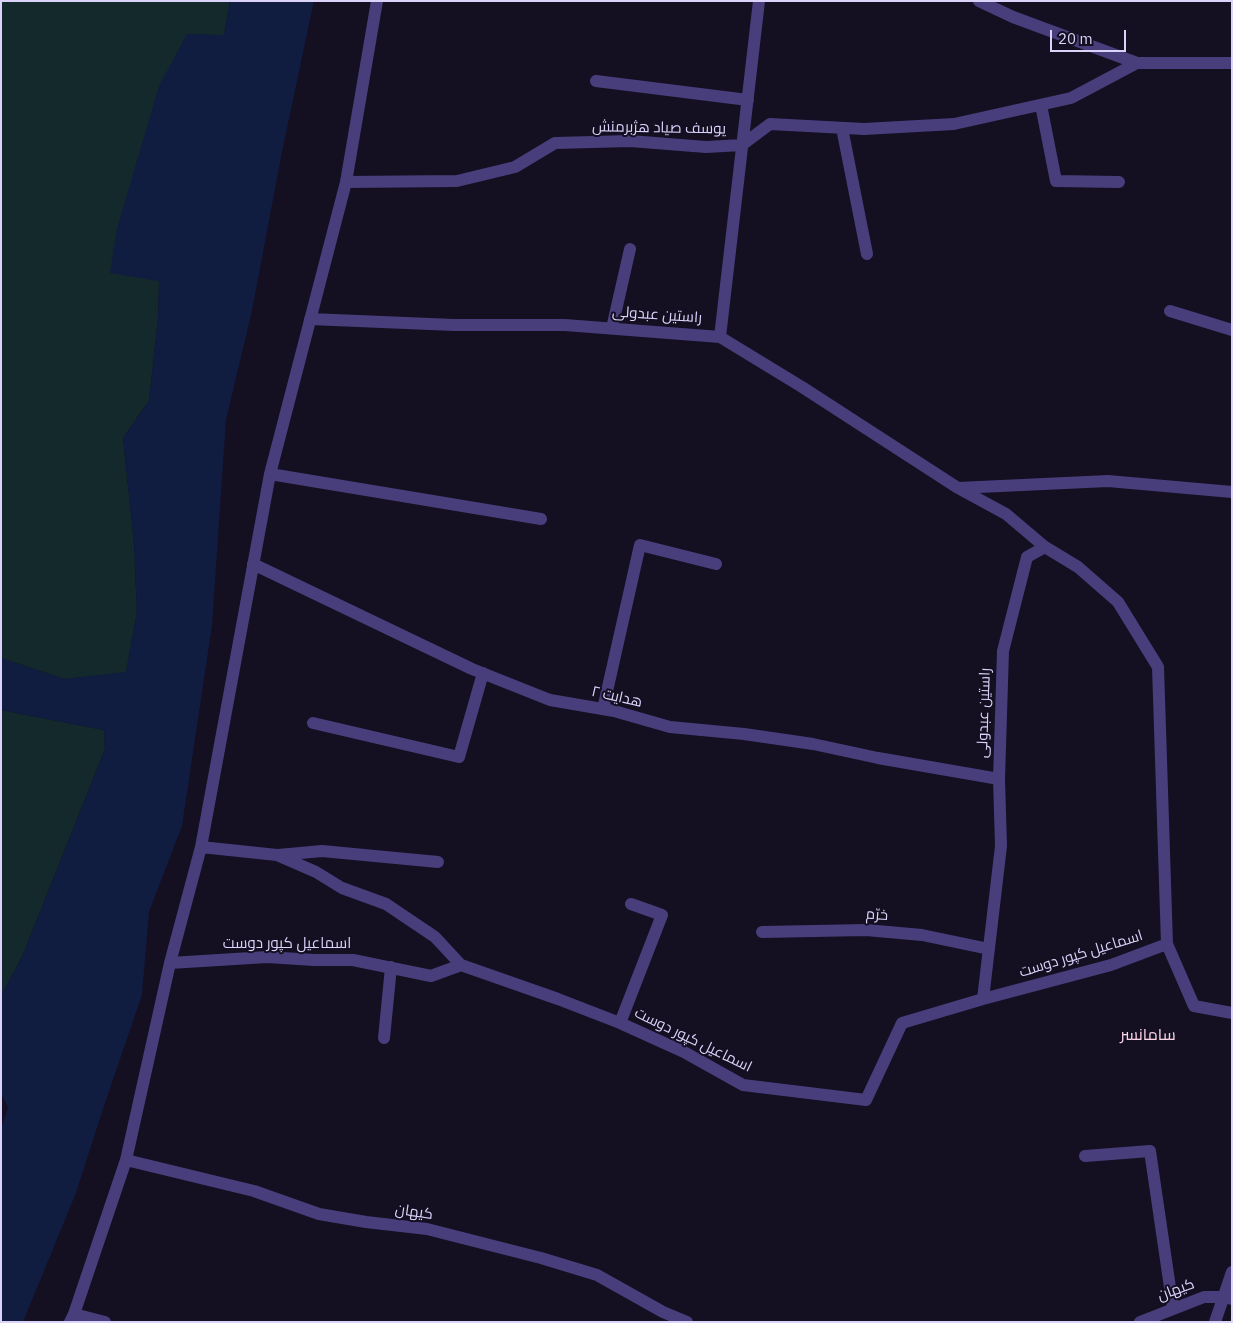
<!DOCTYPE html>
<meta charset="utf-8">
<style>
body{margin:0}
#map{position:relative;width:1233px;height:1323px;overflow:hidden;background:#140f21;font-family:"IBM Plex Sans",sans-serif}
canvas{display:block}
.frame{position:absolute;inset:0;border:2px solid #dcd3fb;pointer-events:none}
.scale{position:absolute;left:1050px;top:30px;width:76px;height:22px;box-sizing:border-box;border:2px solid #dcd3fb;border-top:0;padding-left:6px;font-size:15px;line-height:18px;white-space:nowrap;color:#dcd3fb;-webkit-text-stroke:4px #140f21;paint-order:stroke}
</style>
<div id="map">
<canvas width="1233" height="1323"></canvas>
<div class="frame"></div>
<div class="scale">20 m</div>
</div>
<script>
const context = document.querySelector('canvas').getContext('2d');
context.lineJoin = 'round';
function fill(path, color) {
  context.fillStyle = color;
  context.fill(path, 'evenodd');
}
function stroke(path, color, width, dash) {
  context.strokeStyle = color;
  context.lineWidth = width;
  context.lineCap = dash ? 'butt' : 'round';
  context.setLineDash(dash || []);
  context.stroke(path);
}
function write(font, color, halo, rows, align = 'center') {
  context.font = font + ' "IBM Plex Sans",Cairo,sans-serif';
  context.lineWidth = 4;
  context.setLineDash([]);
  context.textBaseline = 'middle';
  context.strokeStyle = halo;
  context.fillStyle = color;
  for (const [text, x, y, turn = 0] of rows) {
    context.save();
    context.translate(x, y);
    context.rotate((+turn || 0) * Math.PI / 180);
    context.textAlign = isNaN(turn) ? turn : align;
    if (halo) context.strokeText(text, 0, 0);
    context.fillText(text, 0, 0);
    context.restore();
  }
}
const green = new Path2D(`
 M1 1H230L224 35 159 281 158 319 149 401 123 438 134 543 137 612 126 673 64 679 1 658Z
 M1 710 104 730 105 749 22 957 1 996Z`);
const water = new Path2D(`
 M230 1H314L282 152 252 311 226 420 212 626 182 826 149 912 142 995 104 1106 76 1193 23 1322H1V1128L8 1108 1 1093V996L22 957 105 749 104 730 1 710V658L64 679 126 672 137 612 134 543 123 438 149 401 158 319 159 281 110 273 117 229 159 86 187 34 224 35Z`);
const minor = new Path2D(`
 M979 1 1013 17 1137 63
 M596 81 748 100
 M1041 105 1056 181 1119 182
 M842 128 867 254
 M346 182 457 181 515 167 555 143 630 141 706 147 742 145 770 124 864 129 954 124 1071 98 1137 63H1232
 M1170 311 1232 330
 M310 319 454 325H565L720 337 802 387 958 488 1108 481 1232 492
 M612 328 630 249
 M720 337 759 1
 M270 474 541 519
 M960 489 1006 514 1045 547 1027 557 1003 651 999 779 1001 846 983 999
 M1045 547 1078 567 1118 602 1158 667 1167 944
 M253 564 472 669 550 700 614 711 670 727 744 734 813 744 878 758 999 779
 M603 709 640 545 716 564
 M313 723 459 757 483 673
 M201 847 277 855 316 872 342 888 386 904 435 937 461 965
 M278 855 322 851 438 862
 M762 932 866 930 922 935 989 949
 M170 963 267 957 314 960H353L431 976 461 965 558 999 620 1023 684 1052 743 1085 866 1100 902 1023 983 999 1111 965 1167 944 1194 1006 1232 1013
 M620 1023 662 915 631 904
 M384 1038 391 967
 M1085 1156 1150 1151 1173 1308
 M126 1160 254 1191 319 1214 366 1222 427 1229 541 1258 597 1275 663 1312 687 1322
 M74 1314 105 1322
 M70 1322 74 1314 126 1160 170 963 201 847 270 474 346 182 377 1
 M1140 1322 1204 1297H1223L1232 1299
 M1215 1322 1232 1272`);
const streetNames = [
 ["یوسف صیاد هژبرمنش",659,128,1],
 ["راستین عبدولی",657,315,4],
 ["هدایت ۲",617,697,13],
 ["راستین عبدولی",984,713,-88],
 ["خرّم",877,915,4],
 ["اسماعیل کپور دوست",287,944],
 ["اسماعیل کپور دوست",1081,954,-17],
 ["اسماعیل کپور دوست",693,1040,26],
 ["کیهان",414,1212,8],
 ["کیهان",1176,1290,-20]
];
const neighbourhoodNames = [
 ["سامانسر",1148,1035]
];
fill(green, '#13292b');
fill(water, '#101c40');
stroke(minor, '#483e7c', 12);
write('15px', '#dcd3fb', '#140f21', streetNames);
write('16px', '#fcd5e9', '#140f21', neighbourhoodNames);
</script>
